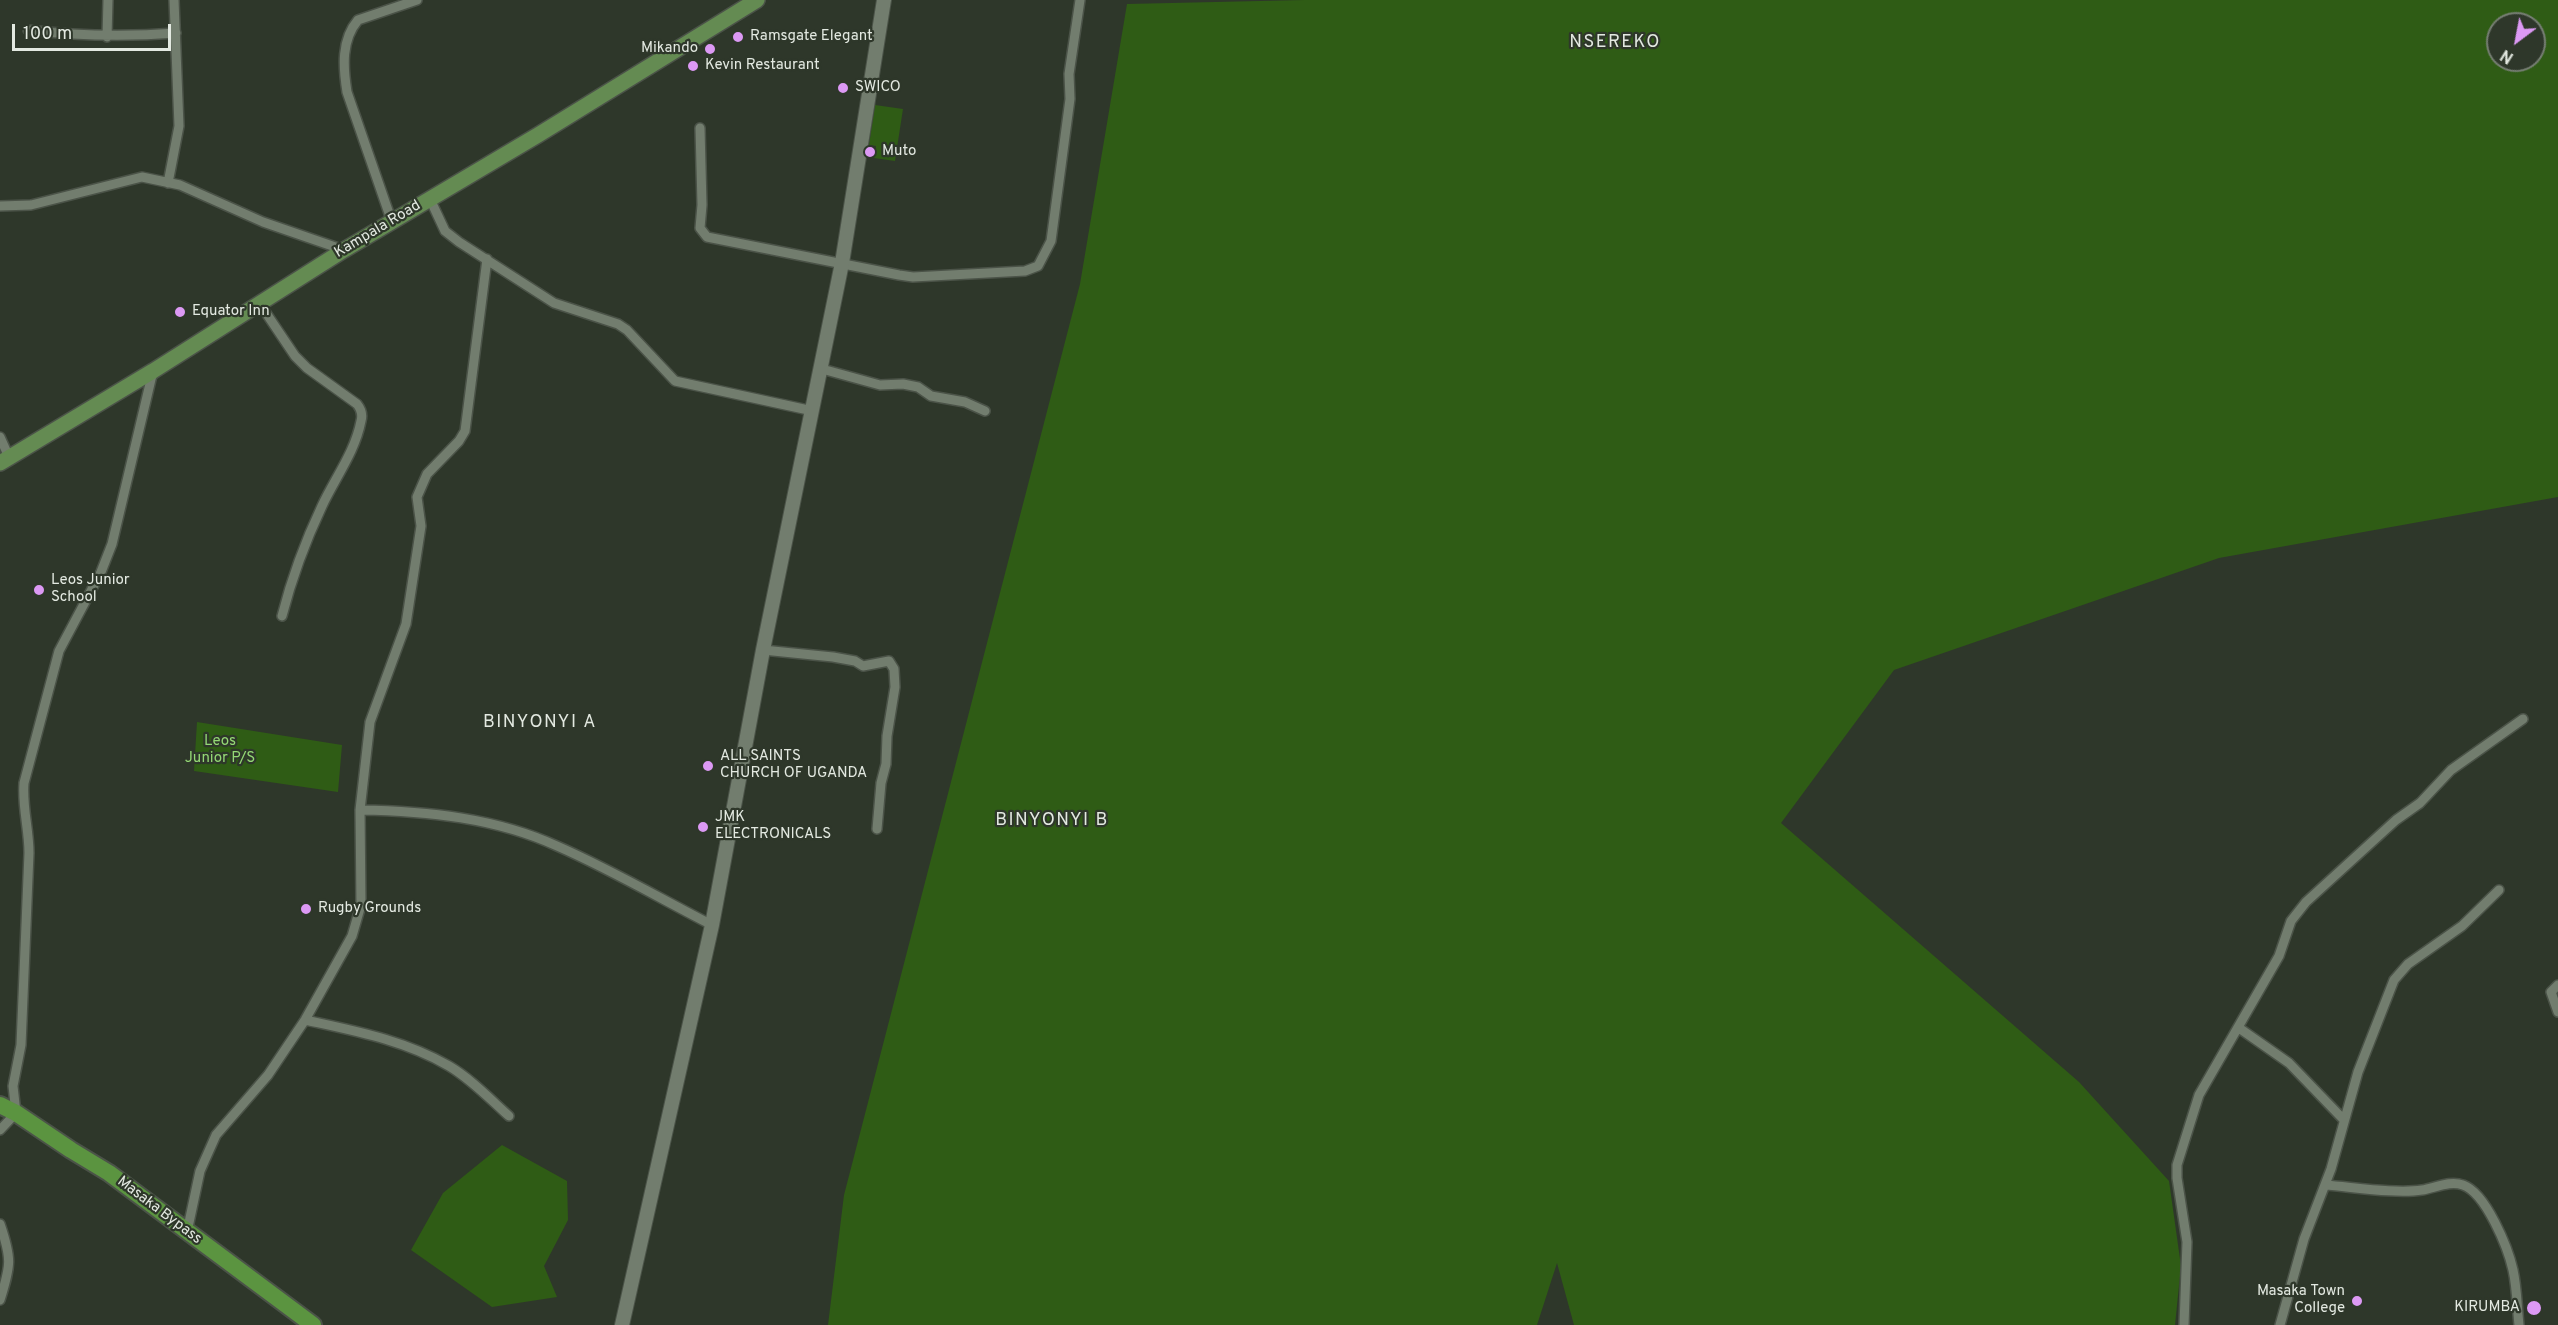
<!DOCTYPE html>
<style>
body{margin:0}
#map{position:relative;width:2558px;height:1325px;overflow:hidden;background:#2e372a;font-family:Overpass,sans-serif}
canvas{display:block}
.north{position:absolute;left:2486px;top:12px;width:60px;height:60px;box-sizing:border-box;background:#2e372a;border:2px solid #767e73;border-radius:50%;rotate:212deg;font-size:16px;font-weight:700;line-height:24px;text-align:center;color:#e3e9e1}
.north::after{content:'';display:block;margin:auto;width:21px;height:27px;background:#dc99f4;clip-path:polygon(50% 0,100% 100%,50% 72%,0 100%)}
.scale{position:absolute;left:12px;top:24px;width:159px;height:27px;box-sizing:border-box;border:3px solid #e3e9e1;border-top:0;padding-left:8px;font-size:18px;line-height:21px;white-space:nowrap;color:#e3e9e1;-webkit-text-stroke:4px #2e372a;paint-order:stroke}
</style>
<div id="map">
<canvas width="2558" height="1325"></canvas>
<div class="north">N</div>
<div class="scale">100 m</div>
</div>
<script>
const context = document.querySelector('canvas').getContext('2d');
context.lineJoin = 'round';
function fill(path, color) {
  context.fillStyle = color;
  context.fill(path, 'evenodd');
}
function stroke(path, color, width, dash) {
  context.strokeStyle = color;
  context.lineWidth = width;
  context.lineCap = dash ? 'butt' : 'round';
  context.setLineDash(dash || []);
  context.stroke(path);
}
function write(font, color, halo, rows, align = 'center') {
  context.font = font + ' Overpass,sans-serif';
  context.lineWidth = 4.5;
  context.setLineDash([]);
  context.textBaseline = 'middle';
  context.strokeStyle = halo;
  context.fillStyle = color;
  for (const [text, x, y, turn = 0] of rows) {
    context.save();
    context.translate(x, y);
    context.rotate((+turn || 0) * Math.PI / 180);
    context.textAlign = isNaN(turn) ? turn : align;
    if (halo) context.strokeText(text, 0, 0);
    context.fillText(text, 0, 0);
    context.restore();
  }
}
const green = new Path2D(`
 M1304 0H2558V497L2219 558 1894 670 1781 823 2079 1082 2169 1181 2181 1266 2175 1325H1574L1557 1263 1537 1325H828L844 1195 1080 284 1127 4ZM2498 24H2534V60H2498Z
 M875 105 903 109 895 161 874 158 876 146 869 145Z
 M197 722 342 745 338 792 194 771Z
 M502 1145 567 1181 568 1220 544 1266 557 1297 492 1307 411 1250 443 1193Z`);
const street = new Path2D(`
 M28 30C78 36 126 37 176 33
 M107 37 108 0
 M700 128 702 205 700 228 707 237 899 275 913 277 1025 271 1038 266 1051 241 1070 99 1069 74 1080 0
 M168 183 179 126 174 0
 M430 199 445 231 459 242 554 303 618 324 627 330 675 381 813 411
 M0 206 31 205 142 177 180 185 263 222 344 250
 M392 222 347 92C343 67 341 40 358 20L417 0
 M260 304 295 356 307 368 357 404C361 409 363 414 361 421 355 452 335 478 322 506 305 542 292 577 282 616
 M822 369 880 385 903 384 918 387 931 396 965 402 985 411
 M0 437 9 457
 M763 650 833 657 855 661 863 666 889 661 894 669 895 687 887 736 886 764 881 783 877 829
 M360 810C427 811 496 818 557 846 610 869 661 899 712 925
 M2558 985 2551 992 2558 1012
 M305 1020C355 1031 404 1040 449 1066 471 1079 490 1099 509 1116
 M2239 1028 2289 1063 2344 1120
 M0 1130 16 1113 13 1086 21 1045 29 853C29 829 22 807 24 783L59 651 101 572 112 544 153 371
 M2325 1185C2353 1187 2396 1194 2422 1190 2435 1188 2450 1180 2463 1185 2486 1193 2508 1248 2513 1270 2517 1288 2517 1307 2519 1325
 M0 1224C12 1259 11 1265 0 1300
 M187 1232 200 1171 216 1135 268 1075 305 1020 352 936 361 905 360 810 370 722 406 624 421 526 417 497 427 474 459 441 465 431 487 259
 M2184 1325 2187 1242 2177 1178V1165L2199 1095 2279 956 2291 921 2306 902 2396 820 2420 803 2451 770 2523 719
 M2280 1325 2304 1239 2331 1169 2358 1072 2394 980 2408 964 2462 926 2499 890`);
const secondary = new Path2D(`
 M622 1325 712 925 763 650 842 263 884 0`);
const primary = new Path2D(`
 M0 463 153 371 344 250 538 135 757 0`);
const highway = new Path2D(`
 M0 1105 16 1113 71 1150 109 1173 313 1325`);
const markers = [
 [738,37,6,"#dc99f4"],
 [710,49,6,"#dc99f4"],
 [693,66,6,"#dc99f4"],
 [843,88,6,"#dc99f4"],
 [870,152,6,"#dc99f4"],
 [180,312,6,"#dc99f4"],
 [39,590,6,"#dc99f4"],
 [708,766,6,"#dc99f4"],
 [703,827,6,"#dc99f4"],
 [306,909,6,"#dc99f4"],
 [2357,1301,6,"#dc99f4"],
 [2534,1308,8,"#dc99f4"]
];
const poiNames = [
 ["Ramsgate Elegant",750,37],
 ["Mikando",698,49,"right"],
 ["Kevin Restaurant",705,66],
 ["SWICO",855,88],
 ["Muto",882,152],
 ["Equator Inn",192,312],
 ["Leos Junior",51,581],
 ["School",51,598],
 ["ALL SAINTS",720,757],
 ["CHURCH OF UGANDA",720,774],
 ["JMK",715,818],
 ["ELECTRONICALS",715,835],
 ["Rugby Grounds",318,909],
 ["Masaka Town",2345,1292,"right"],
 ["College",2345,1309,"right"],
 ["KIRUMBA",2520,1308,"right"]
];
const streetNames = [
 ["Kampala Road",378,230,-31],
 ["Masaka Bypass",159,1211,37]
];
const parkNames = [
 ["Leos",220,742],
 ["Junior P/S",220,759]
];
const quarterNames = [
 ["NSEREKO",1615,43],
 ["BINYONYI A",540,723],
 ["BINYONYI B",1052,821]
];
fill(green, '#2f5c15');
stroke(street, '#4b5348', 12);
stroke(secondary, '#4b5348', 16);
stroke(primary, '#4b5348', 18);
stroke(highway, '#4b5348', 20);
stroke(street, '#727d6e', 9);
stroke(secondary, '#727d6e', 14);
stroke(primary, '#648b52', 15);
stroke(highway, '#5b9440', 16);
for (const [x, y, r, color] of markers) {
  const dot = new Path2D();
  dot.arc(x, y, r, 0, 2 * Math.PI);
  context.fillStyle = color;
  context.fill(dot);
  stroke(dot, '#2e372a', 2);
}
write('15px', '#e3e9e1', '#2e372a', poiNames, 'left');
write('15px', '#e3e9e1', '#2e372a', streetNames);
write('15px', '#94d875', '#2e372a', parkNames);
context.letterSpacing = '1.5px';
write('18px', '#e3e9e1', '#2e372a', quarterNames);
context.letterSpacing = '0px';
</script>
